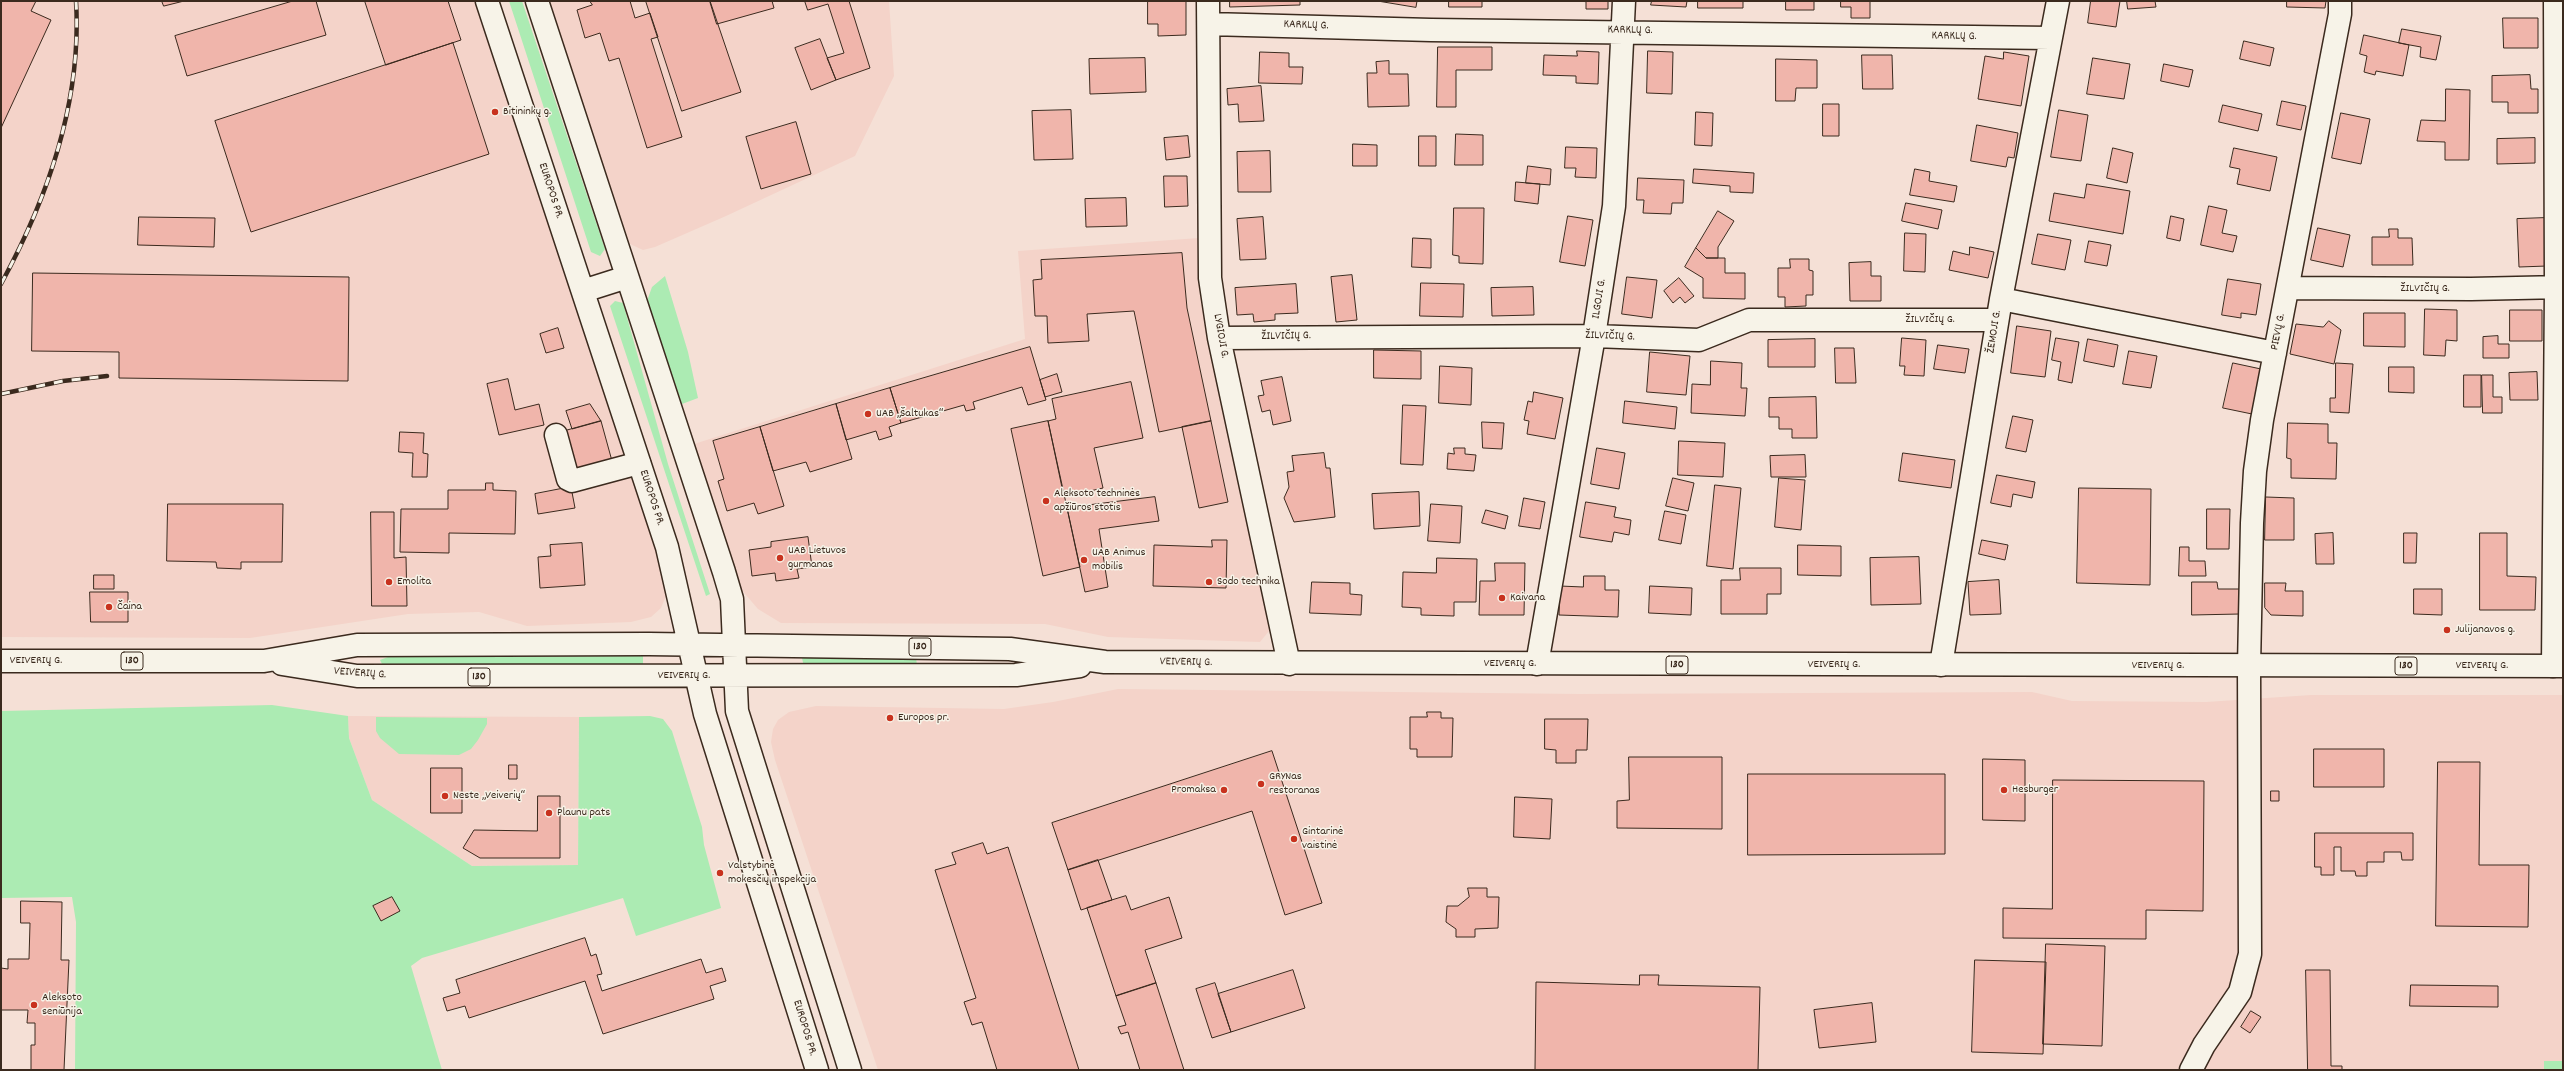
<!DOCTYPE html>
<meta charset="utf-8">
<style>
body{margin:0}
#map{position:relative;width:2564px;height:1071px;overflow:hidden;background:#f5e0d6;font-family:Dekko,sans-serif}
canvas{display:block}
.frame{position:absolute;inset:0;border:2px solid #3b2a1e;pointer-events:none}
</style>
<div id="map">
<canvas width="2564" height="1071"></canvas>
<div class="frame"></div>
</div>
<script>
const context = document.querySelector('canvas').getContext('2d');
context.lineJoin = 'round';
function fill(path, color) {
  context.fillStyle = color;
  context.fill(path, 'evenodd');
}
function stroke(path, color, width, dash) {
  context.strokeStyle = color;
  context.lineWidth = width;
  context.lineCap = dash ? 'butt' : 'round';
  context.setLineDash(dash || []);
  context.stroke(path);
}
function write(font, color, halo, rows, align = 'center') {
  context.font = font + ' Dekko,sans-serif';
  context.lineWidth = 3;
  context.setLineDash([]);
  context.textBaseline = 'middle';
  context.strokeStyle = halo;
  context.fillStyle = color;
  for (const [text, x, y, turn = 0] of rows) {
    context.save();
    context.translate(x, y);
    context.rotate((+turn || 0) * Math.PI / 180);
    context.textAlign = isNaN(turn) ? turn : align;
    if (halo) context.strokeText(text, 0, 0);
    context.fillText(text, 0, 0);
    context.restore();
  }
}
const built = new Path2D(`
 M1 1H476L666 581V596L661 608 651 617 631 622 527 626 479 612 408 614 250 638 1 637Z
 M547 1H889L894 76 855 156 726 216 655 247 643 250 630 244Z
 M1199 238 1210 352 1271 617 1269 631 1260 642 1108 637 1045 624 781 623 758 609 740 588 694 444 1025 339 1018 251Z
 M1118 689 1580 694 2032 692 2072 701 2206 702 2311 695H2563V1061H2545L2544 1070H878L775 760 771 742 773 729 778 720 789 712 816 706 1004 709 1053 702Z
 M348 716 579 717 578 865 472 866 372 800 349 738Z`);
const green = new Path2D(`
 M509 1H522L605 249 600 256 591 252Z
 M665 276 688 352 698 398 682 404 647 301 652 287Z
 M615 301 623 303 668 464 710 594 706 596 610 306Z
 M643 656V665H388L382 664 380 660 388 657Z
 M916 657 917 666 804 667 802 658Z
 M272 705 348 716 349 738 372 800 472 866 578 865 579 717 650 716 663 719 672 731 702 827 704 845 721 908 636 936 623 898 422 958 411 966 442 1070H75L76 922 72 897 1 898V711Z
 M376 717 487 718V724L478 740 471 749 459 755 399 754 380 738 376 731Z
 M2544 1061H2563V1070H2544Z`);
const building = new Path2D(`
 M1 1H36L31 11 51 20 1 128Z
 M162 1H184L164 6Z
 M293 1H316L326 35 187 76 175 36Z
 M365 1H448L461 40 386 65Z
 M590 1H630L635 18 650 13 658 37 651 39 682 137 647 148 619 58 609 61 600 33 585 38 577 10 592 5Z
 M646 1H710L741 92 682 111Z
 M710 1H772L774 8 717 24Z
 M805 1H849L870 68 836 80 827 58 844 53 828 4 808 10Z
 M1148 1H1186V35L1158 36V24H1148Z
 M1230 1H1300V5L1230 7Z
 M1378 1H1417L1416 7Z
 M1449 1H1482V7H1449Z
 M1573 1H1608V9H1586V2Z
 M1652 1H1687L1686 7 1651 5Z
 M1698 1H1743V8H1698Z
 M1786 1H1814V10H1786Z
 M1841 1H1870V18H1851V7H1841Z
 M2091 1H2120L2116 27 2088 23Z
 M2127 1H2155L2156 7 2128 9Z
 M2287 1H2326L2325 8 2287 7Z
 M2503 18H2538V48H2504Z
 M2402 29 2441 36 2436 60 2420 57 2421 47 2399 43Z
 M2364 35 2409 45 2403 76 2376 71 2375 75 2364 72 2367 56 2360 54Z
 M820 39 836 80 811 90 795 48Z
 M2244 41 2274 48 2270 66 2240 59Z
 M453 43 489 154 251 232 215 121Z
 M1438 47H1492V70H1456V107H1437Z
 M1577 51 1599 52 1598 84 1576 83V76L1543 75 1544 55 1577 56Z
 M1648 51 1673 52 1672 94 1647 93Z
 M1260 52 1289 53V67H1303L1302 84 1259 83Z
 M2004 52 2029 56 2021 106 1978 99 1985 56 2003 59Z
 M1862 55H1892L1893 89H1863Z
 M1145 58 1146 92 1090 94 1089 59Z
 M2093 58 2130 64 2124 99 2087 94Z
 M1776 59 1817 60V88H1796L1795 101H1776Z
 M1389 61V74H1408L1409 106 1368 107 1367 73H1377L1376 62Z
 M2164 64 2193 70 2189 87 2161 81Z
 M2530 75 2531 89H2538V113H2508V102H2492V76Z
 M1261 86 1264 121 1239 122 1238 104 1228 105 1227 89Z
 M2446 89 2470 90 2469 160H2445V142L2417 141 2421 120 2445 121Z
 M2282 101 2306 106 2301 130 2277 125Z
 M1823 104H1839V136H1823Z
 M2223 105 2262 114 2258 131 2219 122Z
 M1071 110 1073 159 1034 160 1032 111Z
 M2059 110 2088 115 2081 161 2051 157Z
 M1696 112 1713 113 1712 146 1695 145Z
 M2341 113 2370 119 2361 164 2332 158Z
 M796 122 811 174 761 189 746 137Z
 M1977 125 2018 133 2014 158 2008 157 2006 167 1971 161Z
 M1456 134 1483 135V165H1455Z
 M1188 136 1190 157 1166 160 1164 138Z
 M1419 136H1436V166H1419Z
 M2535 138V163L2497 164V139Z
 M1353 144 1377 145V166H1353Z
 M1566 147 1597 148 1596 178 1575 177 1576 168H1565Z
 M2113 148 2133 153 2127 183 2107 178Z
 M2234 148 2277 157 2270 191 2237 184 2240 169 2230 167Z
 M1270 151 1271 192H1238L1237 152Z
 M1528 166 1551 169 1550 185 1526 183Z
 M1694 169 1754 173 1753 193 1730 192V186L1693 183Z
 M1915 169 1930 172 1929 181 1957 186 1954 202 1910 195Z
 M1164 176H1187L1188 206 1165 207Z
 M1638 178 1684 180 1683 203H1672L1671 214 1643 213 1644 200H1637Z
 M1516 182 1540 184 1538 204 1515 201Z
 M2087 184 2130 191 2123 234 2049 221 2054 193 2084 198Z
 M1126 198 1127 226 1086 227 1085 199Z
 M1906 203 1942 210 1938 229 1902 221Z
 M2209 206 2227 210 2222 233 2237 236 2233 252 2201 245Z
 M1454 208H1484L1483 264 1459 263V256L1453 255Z
 M1718 211 1734 221 1718 247V258H1706L1696 248Z
 M1568 216 1593 220 1585 266 1560 262Z
 M2171 216 2184 219 2180 241 2167 238Z
 M139 217 215 218 214 247 138 245Z
 M1263 217 1266 259 1240 260 1237 219Z
 M2545 218 2547 266 2519 267 2517 219Z
 M2318 228 2350 235 2343 267 2311 260Z
 M2389 229H2398V238H2412L2413 265H2372V237H2389Z
 M1905 233 1926 234 1925 272 1904 271Z
 M2038 234 2071 240 2065 270 2032 264Z
 M1413 238 1431 239V268L1412 267Z
 M2089 241 2111 245 2107 266 2085 262Z
 M1970 247 1994 252 1988 278 1949 270 1953 251 1969 255Z
 M1696 248 1706 258H1725V273H1745V299L1703 298V278L1685 267Z
 M1182 253 1187 308 1211 421 1159 432 1134 311 1087 314 1089 341 1048 343 1047 316H1035L1033 280 1042 279 1041 260Z
 M1790 259H1809V270L1813 271V295H1806V306L1785 307V297H1778V268H1790Z
 M1871 262V276H1881V301H1850L1849 263Z
 M33 273 349 277 348 381 119 378V352L32 351Z
 M1352 275 1357 320 1336 322 1331 277Z
 M1627 277 1657 280 1652 318 1622 314Z
 M1679 278 1694 296 1685 303 1680 297 1673 303 1664 291Z
 M2228 279 2261 284 2256 315 2241 313V318L2222 315Z
 M1421 283 1464 284 1463 317 1420 316Z
 M1296 284 1298 313 1275 314V320L1254 322 1253 314 1237 315 1235 288Z
 M1533 287 1534 315 1492 316 1491 288Z
 M2425 309 2457 310V341L2446 340 2445 356 2424 355Z
 M2510 310H2542V341H2510Z
 M2364 313H2405V347L2364 346Z
 M2329 321 2341 330 2334 364 2290 354 2296 324 2323 327Z
 M2017 326 2051 331 2045 377 2011 373Z
 M558 328 564 348 546 353 540 334Z
 M2498 336V344H2509V358H2483V337Z
 M1902 338 1926 340 1924 376 1904 375 1905 366H1900Z
 M2056 338 2079 342 2072 383 2058 380 2061 362 2052 360Z
 M1815 339V367H1768V340Z
 M2088 339 2118 345 2114 367 2084 361Z
 M1938 345 1969 349 1965 373 1934 369Z
 M1030 347 1046 400 1028 405 1022 387 973 402 975 409 966 411 964 405 901 423 890 388Z
 M1835 348H1854L1856 383H1836Z
 M1374 350 1421 351V379L1374 378Z
 M2129 351 2157 356 2151 388 2123 384Z
 M1650 352 1690 356 1686 395 1647 392Z
 M1711 361 1742 363 1741 388H1747L1745 416 1691 413 1692 384 1710 385Z
 M2233 363 2261 369 2252 414 2223 408Z
 M2336 363 2353 364 2349 413 2330 412V398H2335Z
 M1440 366 1472 368 1471 405 1439 403Z
 M2389 367H2414V393L2389 392Z
 M2537 372 2538 400H2510L2509 373Z
 M1057 374 1062 392 1045 397 1040 380Z
 M2464 375H2481V407H2464Z
 M2482 375H2493V397H2502V413H2483Z
 M1282 377 1291 421 1273 425 1270 410 1262 412 1258 396 1264 395 1261 381Z
 M508 379 515 410 539 404 544 425 499 435 487 384Z
 M1131 382 1143 438 1094 448 1103 488 1064 497 1048 421 1056 419 1052 399Z
 M890 388 901 423 889 427 892 436 879 440 876 431 846 440 836 404Z
 M1534 392 1563 398 1555 439 1527 434 1529 421 1524 420 1528 401 1532 402Z
 M1816 397 1817 438H1792V429H1779V417H1769V398Z
 M1625 401 1677 407 1675 429 1623 423Z
 M590 404 601 421 572 429 566 411Z
 M836 404 852 459 810 472 806 462 773 471 760 427Z
 M1403 405 1426 406 1423 465 1401 464Z
 M2013 416 2033 420 2026 452 2006 448Z
 M601 421 612 461 576 471 565 431Z
 M1048 421 1080 567 1043 576 1011 429Z
 M1211 421 1228 502 1199 508 1182 427Z
 M1482 422 1504 423 1502 449 1483 448Z
 M2288 423 2328 424V443H2337L2336 479 2291 478V459L2287 458Z
 M760 427 784 506 758 514 754 503 727 511 718 481 724 479 713 441Z
 M400 432 424 433 423 453 428 454 427 477H412L413 453 399 452Z
 M1679 441 1725 443 1723 477 1678 475Z
 M1454 448H1465V454L1476 455 1474 471 1447 469 1448 453 1454 454Z
 M1597 448 1625 453 1619 489 1591 484Z
 M1324 453 1326 468H1330L1335 517 1294 522 1284 498 1289 487 1287 472 1294 471 1292 456Z
 M1903 453 1955 460 1951 488 1899 481Z
 M1805 455 1806 477H1771L1770 456Z
 M1997 475 2035 482 2032 498 2013 494 2011 507 1991 503Z
 M1673 478 1694 483 1688 511 1666 506Z
 M1779 478 1805 480 1801 530 1775 527Z
 M486 483H493V490L516 491 515 534 449 533V553L400 552 401 509H448V490H485Z
 M1715 485 1741 488 1733 569 1707 566Z
 M571 487 575 508 538 514 535 494Z
 M2079 488 2151 489 2150 585 2077 583Z
 M1419 492 1420 526 1374 529 1372 494Z
 M1155 497 1159 521 1099 529 1108 587 1085 592 1067 508Z
 M2266 497 2294 498V540H2265Z
 M1524 498 1545 502 1540 529 1519 526Z
 M1586 502 1616 507 1614 517 1631 520 1629 535 1614 532 1612 542 1580 537Z
 M168 504H283L282 562H241V569L217 568 216 562 167 561Z
 M1431 504 1462 506 1460 543 1428 541Z
 M2207 509H2230L2229 549H2207Z
 M1486 510 1508 516 1505 529 1482 523Z
 M1665 511 1686 515 1681 544 1659 540Z
 M371 512H394V558L406 557 407 606H372Z
 M2333 533 2334 564H2316L2315 534Z
 M2404 533H2417L2416 563H2404Z
 M2480 533H2507V576L2536 577 2535 610H2480Z
 M808 537 812 567 797 569 799 578 776 581 775 573 752 576 749 550 771 547V542Z
 M1212 540H1227L1226 588 1153 586 1154 545 1212 547Z
 M1982 540 2008 545 2005 560 1979 554Z
 M582 543 585 585 540 588 538 557 551 556 550 545Z
 M1798 545 1841 546V576L1798 575Z
 M2180 547H2189V561H2205L2206 576H2179Z
 M1919 557 1921 604 1871 605 1870 558Z
 M1437 558 1477 559 1476 602H1454V616L1421 615V608L1402 607 1403 572 1436 573Z
 M1495 563H1525L1524 615H1479L1480 581H1495Z
 M1740 568H1781V594H1767V614H1721V580H1740Z
 M94 575H114V589H94Z
 M1584 576H1605V590H1619L1618 617 1559 615 1560 586 1583 587Z
 M1999 580 2001 614 1970 615 1968 582Z
 M1312 582 1350 583V594L1362 595 1361 615 1310 613Z
 M2192 582H2217L2218 589H2240V614L2192 615Z
 M2265 583H2286L2285 591H2303V616L2271 615 2265 608Z
 M1650 586 1692 588 1691 615 1649 613Z
 M2414 589H2442V615L2414 614Z
 M90 592H128V622H91Z
 M1427 712H1441V718H1453L1452 757H1417V749H1410V717H1427Z
 M1545 719H1588L1587 750H1576V763H1556V750L1545 749Z
 M2314 749H2384V787H2314Z
 M1272 751 1322 903 1285 915 1252 811 1068 870 1052 823Z
 M1629 757H1722V829L1617 828V801L1629 800Z
 M1983 759 2025 760V821L1983 820Z
 M2438 762H2480L2479 865H2529L2528 927 2436 926Z
 M509 765H517V779H509Z
 M431 768H462V813H431Z
 M1748 774H1945V854L1748 855Z
 M2053 780 2204 781 2203 911 2146 910V939L2003 938V908L2052 909Z
 M2271 791H2279V801H2271Z
 M538 796H560V858H480L463 848 474 830 537 831Z
 M1515 797 1552 799 1550 839 1514 837Z
 M2315 833H2413V860H2402L2401 852H2384V862H2367V876H2356L2355 871H2341V847H2334V875H2321V867H2315Z
 M983 843 987 854 1008 847 1079 1070H997L982 1022 972 1025 964 1002 976 998 935 870 956 864 952 853Z
 M1098 860 1112 900 1081 910 1068 870Z
 M1468 888H1487V897H1499L1498 928 1475 929V937H1456V929L1446 922 1447 906H1458L1469 897Z
 M1126 896 1131 910 1169 897 1182 938 1145 950 1156 983 1116 996 1087 908Z
 M392 897 400 911 381 921 373 906Z
 M21 901 62 902 61 960H69L64 1070H31V1045H35V1023H27L28 1010H1V968L8 969V959H29L30 923H21Z
 M585 938 591 956 596 954 602 974 597 975 602 991 701 959 706 973 722 968 726 981 710 986 714 999 603 1034 585 981 469 1018 465 1006 447 1011 443 998 460 993 456 980Z
 M2046 944 2105 946 2102 1046 2043 1044Z
 M1975 960 2046 962 2043 1054 1972 1052Z
 M1293 970 1305 1008 1231 1032 1218 994Z
 M2306 970H2330L2331 1066H2342V1070H2308Z
 M1640 975H1659L1658 985 1760 987 1758 1070H1535L1536 982 1639 985Z
 M1156 983 1184 1070H1140L1128 1032 1121 1034 1118 1027 1126 1025 1116 996Z
 M1215 983 1231 1032 1212 1038 1196 989Z
 M2411 985 2498 986V1007L2410 1006Z
 M1872 1003 1876 1042 1819 1048 1814 1010Z
 M2251 1011 2261 1017 2250 1033 2241 1027Z`);
const minor = new Path2D(`
 M1208 1 1210 278 1219 338 1289 664
 M1209 24 1431 30 2050 38
 M2288 288 2471 289 2563 287
 M2001 299 2275 353
 M1219 338 1594 336 1699 340 1749 320H1997
 M556 435 568 479 572 481 639 463
 M1537 664 1594 336 1614 206 1624 1
 M1941 665 2001 299 2058 1
 M2553 666 2556 287 2555 1
 M2191 1070 2204 1045 2240 992 2250 954 2249 666 2252 523 2255 471 2262 420 2340 14V1`);
const major = new Path2D(`
 M487 1 667 547 705 714 817 1070
 M537 1 724 572 732 599 737 711 850 1070
 M583 291 627 277
 M1 661H264L357 645 649 644 1010 649 1105 662 2563 666
 M282 664 357 676 1016 675 1080 666`);
const rail = new Path2D(`
 M1 284C48 198 82 100 76 1
 M1 394 63 381 107 376`);
const markers = [
 [495,112,4,"#c8321e"],
 [868,414,4,"#c8321e"],
 [1046,501,4,"#c8321e"],
 [780,558,4,"#c8321e"],
 [1084,560,4,"#c8321e"],
 [389,582,4,"#c8321e"],
 [1209,582,4,"#c8321e"],
 [1502,598,4,"#c8321e"],
 [109,607,4,"#c8321e"],
 [2447,630,4,"#c8321e"],
 [890,718,4,"#c8321e"],
 [1261,784,4,"#c8321e"],
 [1224,790,4,"#c8321e"],
 [2004,790,4,"#c8321e"],
 [445,796,4,"#c8321e"],
 [549,813,4,"#c8321e"],
 [1294,839,4,"#c8321e"],
 [720,873,4,"#c8321e"],
 [34,1005,4,"#c8321e"]
];
const shields = [
 [920,647,22],
 [132,661,22],
 [1677,665,22],
 [2406,666,22],
 [479,677,22]
];
const shieldNames = [
 ["130",920,647],
 ["130",132,661],
 ["130",1677,665],
 ["130",2406,666],
 ["130",479,677]
];
const streetNames = [
 ["KARKLŲ G.",1306,26,2],
 ["KARKLŲ G.",1630,31,1],
 ["KARKLŲ G.",1954,37,1],
 ["EUROPOS PR.",550,191,72],
 ["ŽILVIČIŲ G.",2425,289],
 ["ILGOJI G.",1600,299,-81],
 ["ŽILVIČIŲ G.",1930,320],
 ["ŽEMOJI G.",1995,332,-81],
 ["PIEVŲ G.",2279,332,-79],
 ["LYGIOJI G.",1220,336,80],
 ["ŽILVIČIŲ G.",1286,337,-1],
 ["ŽILVIČIŲ G.",1610,337,2],
 ["EUROPOS PR.",651,498,72],
 ["VEIVERIŲ G.",36,661],
 ["VEIVERIŲ G.",1186,663,1],
 ["VEIVERIŲ G.",1510,664],
 ["VEIVERIŲ G.",1834,665],
 ["VEIVERIŲ G.",2158,666],
 ["VEIVERIŲ G.",2482,666],
 ["VEIVERIŲ G.",360,674,4],
 ["VEIVERIŲ G.",684,676],
 ["EUROPOS PR.",804,1028,73]
];
const poiNames = [
 ["Bitininkų g.",503,112],
 ["UAB „Šaltukas“",876,414],
 ["Aleksoto techninės",1054,494],
 ["apžiūros stotis",1054,508],
 ["UAB Lietuvos",788,551],
 ["gurmanas",788,565],
 ["UAB Animus",1092,553],
 ["mobilis",1092,567],
 ["Emolita",397,582],
 ["Sodo technika",1217,582],
 ["Kaivana",1510,598],
 ["Čaina",117,607],
 ["Julijanavos g.",2455,630],
 ["Europos pr.",898,718],
 ["GRYNas",1269,777],
 ["restoranas",1269,791],
 ["Promaksa",1216,790,"right"],
 ["Hesburger",2012,790],
 ["Neste „Veiverių“",453,796],
 ["Plaunu pats",557,813],
 ["Gintarinė",1302,832],
 ["vaistinė",1302,846],
 ["Valstybinė",728,866],
 ["mokesčių inspekcija",728,880],
 ["Aleksoto",42,998],
 ["seniūnija",42,1012]
];
fill(built, '#f4d3c9');
fill(green, '#acebb3');
fill(building, '#f0b5ab');
stroke(building, '#3b2a1e', 1);
stroke(minor, '#3b2a1e', 25);
stroke(major, '#3b2a1e', 25);
stroke(minor, '#f7f3e8', 22);
stroke(major, '#f7f3e8', 22);
stroke(rail, '#3b2a1e', 4.5);
stroke(rail, '#f7f3e8', 3, [9]);
for (const [x, y, r, color] of markers) {
  const dot = new Path2D();
  dot.arc(x, y, r, 0, 2 * Math.PI);
  context.fillStyle = color;
  context.fill(dot);
  stroke(dot, '#f7f3e8', 1.5);
}
for (const [x, y, w] of shields) {
  const box = new Path2D();
  box.roundRect(x - w / 2, y - 9, w, 18, 3);
  context.fillStyle = '#f7f3e8';
  context.fill(box);
  stroke(box, '#3b2a1e', 1);
}
write('bold 11px', '#3b2a1e', null, shieldNames);
write('12px', '#3b2a1e', '#f7f3e8', streetNames);
write('12px', '#3b2a1e', '#f7f3e8', poiNames, 'left');
</script>
